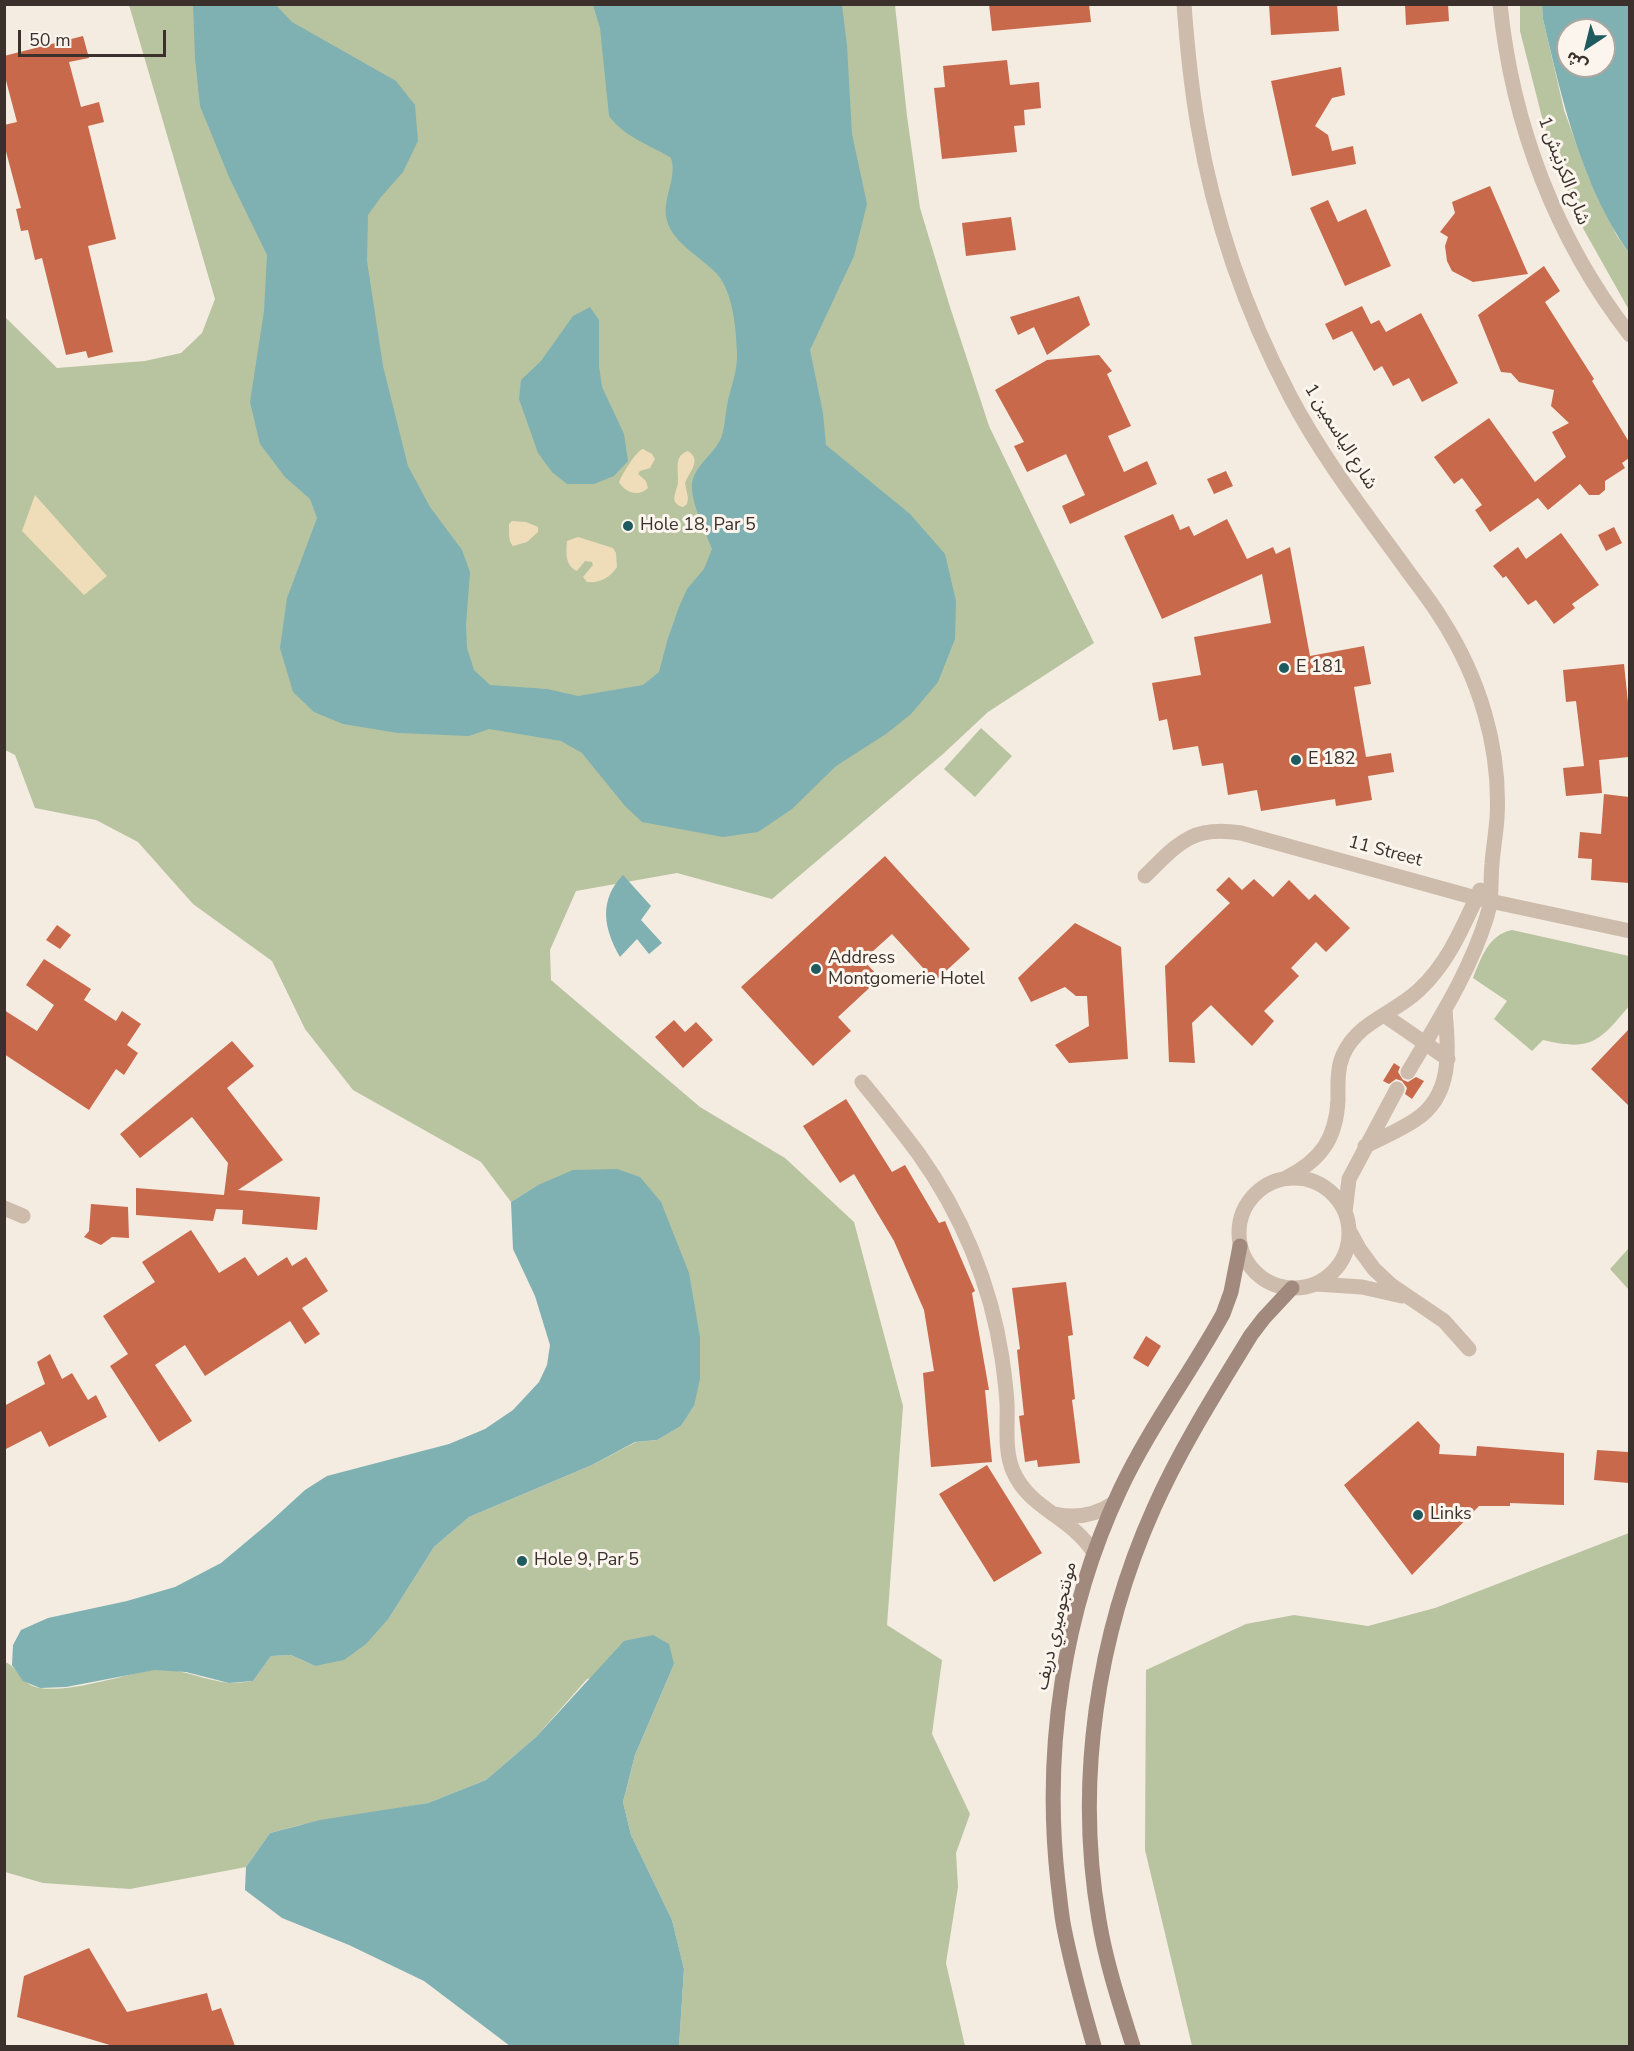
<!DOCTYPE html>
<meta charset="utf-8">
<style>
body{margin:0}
#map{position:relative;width:1634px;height:2051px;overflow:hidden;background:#f4ebe1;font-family:"Nunito Sans","Noto Sans Arabic",sans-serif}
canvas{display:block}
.frame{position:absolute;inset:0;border:6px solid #3b302b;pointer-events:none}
.north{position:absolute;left:1556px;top:18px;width:60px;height:60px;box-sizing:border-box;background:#fbf5ee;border:2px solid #aea6a0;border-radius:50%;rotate:215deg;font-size:16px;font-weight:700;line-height:24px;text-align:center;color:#3b302b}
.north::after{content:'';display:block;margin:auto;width:21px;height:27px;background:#1f5a5e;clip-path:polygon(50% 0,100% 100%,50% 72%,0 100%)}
.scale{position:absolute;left:18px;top:30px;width:148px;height:27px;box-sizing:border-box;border:3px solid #3b302b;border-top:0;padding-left:8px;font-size:18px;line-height:21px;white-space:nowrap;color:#3b302b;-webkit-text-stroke:4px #fbf5ee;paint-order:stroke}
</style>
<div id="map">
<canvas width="1634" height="2051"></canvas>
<div class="frame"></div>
<div class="north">ش</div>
<div class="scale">50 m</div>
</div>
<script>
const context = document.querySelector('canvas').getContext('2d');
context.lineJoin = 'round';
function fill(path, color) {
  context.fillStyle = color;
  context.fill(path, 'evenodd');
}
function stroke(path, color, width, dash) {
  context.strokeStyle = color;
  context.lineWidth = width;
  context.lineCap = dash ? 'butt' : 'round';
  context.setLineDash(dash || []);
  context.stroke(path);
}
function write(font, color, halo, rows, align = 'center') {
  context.font = font + ' "Nunito Sans","Noto Sans Arabic",sans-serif';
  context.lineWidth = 6;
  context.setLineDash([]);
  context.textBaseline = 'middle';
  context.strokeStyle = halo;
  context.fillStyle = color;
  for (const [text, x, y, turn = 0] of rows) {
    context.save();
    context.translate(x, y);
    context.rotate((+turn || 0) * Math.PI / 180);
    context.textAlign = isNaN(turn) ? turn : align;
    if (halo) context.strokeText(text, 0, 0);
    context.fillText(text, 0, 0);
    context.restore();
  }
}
const green = new Path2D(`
 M129 5H895L907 116 920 208 950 307 989 426 1094 643 988 712 943 754 772 899 677 873 576 891 550 950 551 980 700 1107 785 1158 854 1222 903 1406 887 1625 942 1660 932 1734 970 1814 956 1853 958 1887 946 1963 965 2046H679L684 1969 672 1920 631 1835 623 1802 635 1755 674 1664 587 1679 536 1737 486 1780 428 1803 300 1825 270 1833 246 1867 130 1889 43 1883 5 1872V1662C20 1668 20 1685 40 1688 70 1693 122 1675 153 1670 181 1667 204 1681 230 1683 237 1683 245 1682 253 1681L271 1656 291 1655 315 1666 389 1618 434 1547 469 1517 592 1465 636 1442 657 1440 681 1426 694 1406 538 1185 511 1202 481 1162 353 1090 305 1029 272 961 193 904 138 842 96 820 35 808 15 755 5 750 4 316 57 368 145 361 181 353 202 333 215 299Z
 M1520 5H1542L1543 19 1564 110 1588 176 1617 236 1629 253V310L1584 230 1549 145 1520 31Z
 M981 728 1012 756 975 797 944 769Z
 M1512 930 1629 956V1006C1600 1041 1591 1052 1543 1040L1532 1051 1494 1019 1507 1001 1473 978C1481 958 1489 934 1512 930Z
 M1629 1248V1290L1610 1269Z
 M1629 1533V2046H1192L1145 1850 1146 1670 1246 1624 1294 1615 1368 1626 1435 1608Z`);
const sand = new Path2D(`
 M643 449 652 454 655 459 650 468 640 471 638 474 646 481 648 488C639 497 625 493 619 482 623 473 636 451 643 449Z
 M688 451C702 460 690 471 685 483L688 498 687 504 683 507C668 503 677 492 678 482 679 470 673 456 688 451Z
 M35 495 107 576 84 595 22 531Z
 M512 521 526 522 538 527V532L527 542 513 546C508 541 509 531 509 524Z
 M578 537 613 548 616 553 617 567C610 578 600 583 587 582L583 577 593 565 592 562 585 561 577 571C565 566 566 552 567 541Z`);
const water = new Path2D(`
 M193 5H276L292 22 396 81 415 105 418 141 403 172 381 197 368 215 367 261 383 366 408 466 430 507 462 550 470 572 466 625 467 648 474 670 490 685 547 689 578 696 643 685 659 672 668 638 679 607 687 589 704 569 712 549C706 533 690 500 692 484 695 464 714 455 721 438 725 428 725 416 727 406 730 388 738 372 737 352 736 328 733 292 717 274 701 257 674 244 667 221 661 199 678 179 671 158 650 145 624 137 609 116L600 28 593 5H842L847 46 852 134 867 204 854 256 810 350 823 413 826 445 910 514 945 554 956 601 955 639 938 682 911 714 886 734 836 766 792 809 758 832 723 837 642 822 625 806 582 753 561 741 489 729 469 736 398 733 343 724 314 712 293 692 280 648 287 598 317 518 310 499 285 477 260 444 250 402 264 311 267 255 229 177 200 106 195 58Z
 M1542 5H1629V253C1581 184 1562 100 1543 19ZM1568 30H1604V66H1568Z
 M590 307 599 320V366L602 387 624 434 628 461 614 476 594 484H567L552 472 538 453 519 399 521 380 541 361 573 316Z
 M623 875 651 906 641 920 662 943 649 954 637 939 620 957C604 929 598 901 623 875Z
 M617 1169 640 1177 661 1202 689 1273 700 1337V1379L694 1406 681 1426 657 1440 635 1442 592 1465 469 1517 434 1547 389 1618 366 1644 344 1660 315 1666 291 1655 271 1656 253 1681 229 1683 186 1672 155 1670 66 1687 40 1688 23 1681 12 1665 13 1645 21 1630 48 1618 127 1601 175 1587 221 1563 270 1522 305 1490 327 1476 449 1444 485 1429 513 1410 539 1382 547 1365 550 1345 535 1296 513 1249 511 1202 538 1185 573 1170Z
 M653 1635 669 1644 674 1664 635 1755 623 1802 631 1835 672 1920 684 1969 679 2046H510L424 1981 349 1945 282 1918 245 1890 246 1867 270 1833 320 1820 428 1803 486 1780 536 1737 624 1641Z`);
const building = new Path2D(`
 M989 4H1089L1091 22 992 31Z
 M1269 4H1337L1339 31 1271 35Z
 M1405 4H1448L1449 21 1406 25Z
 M83 36 89 58 69 62 81 107 99 102 104 122 88 126 116 239 88 246 113 352 88 358 86 351 66 355 42 258 35 260 28 230 21 231 16 209 21 208 4 144V125L17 122 4 73V56Z
 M1007 60 1010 85 1039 82 1041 108 1024 110 1025 125 1014 126 1017 152 942 159 934 88 945 87 943 66Z
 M1341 67 1345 95 1332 98 1315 126 1328 135 1332 151 1353 146 1356 164 1292 176 1271 81Z
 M1490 186 1528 274 1473 282 1452 271 1447 261 1445 246 1448 237 1440 232 1455 213 1452 202Z
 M1328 200 1338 222 1366 209 1391 266 1345 286 1310 208Z
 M1011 217 1016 250 966 256 962 223Z
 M1544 266 1560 291 1545 302 1594 379 1592 381 1629 442V458L1622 463 1625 468 1605 481V490L1599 495H1589L1580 484 1548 510 1538 498 1490 532 1475 510 1482 505 1462 478 1454 484 1434 457 1489 418 1535 482 1566 457 1552 432 1569 423 1551 406 1554 390 1519 382 1511 373 1501 372 1478 315Z
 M1079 296 1090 325 1047 355 1034 327 1018 335 1010 317Z
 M1362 306 1371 324 1379 320 1386 332 1421 313 1458 383 1422 402 1409 378 1393 386 1382 366 1374 371 1352 331 1333 340 1325 324Z
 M1099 355 1112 371 1107 374 1131 426 1108 436 1124 472 1147 461 1157 484 1070 524 1062 506 1085 495 1066 454 1027 472 1014 446 1024 442 995 390 1047 360Z
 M1226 471 1233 486 1214 494 1207 479Z
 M1173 514 1180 530 1189 526 1194 536 1227 519 1247 559 1273 547 1276 554 1290 547 1310 656 1364 646 1371 684 1354 687 1366 757 1391 753 1394 772 1368 776 1372 800 1336 806 1335 799 1261 811 1257 790 1228 795 1223 763 1202 766 1198 746 1173 750 1167 719 1159 721 1152 683 1201 675 1194 637 1271 623 1262 574 1162 619 1124 536Z
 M1614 527 1622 543 1606 551 1598 535Z
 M1561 533 1599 585 1572 604 1575 608 1554 624 1536 600 1528 605 1506 576 1503 578 1493 566 1518 547 1526 559Z
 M1624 664 1629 712V757L1599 760 1602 793 1566 796 1563 768 1584 766 1576 701 1566 702 1563 670Z
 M1604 794 1629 797V883L1591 880 1592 859 1578 858 1580 832 1601 834Z
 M885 856 970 949 935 981 892 934 863 960 880 978 838 1017 851 1031 813 1066 741 987Z
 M1229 877 1242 890 1254 879 1273 897 1289 880 1309 900 1315 894 1350 928 1326 952 1316 942 1291 968 1299 976 1264 1011 1274 1021 1252 1046 1211 1005 1192 1023 1195 1063 1169 1062 1165 966 1230 903 1216 890Z
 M1075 923 1121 947 1128 1059 1069 1063 1055 1045 1089 1026 1087 996H1076L1065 987 1031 1002 1018 978Z
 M57 925 71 935 60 949 46 940Z
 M44 959 91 989 84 1000 116 1021 122 1011 141 1024 127 1045 138 1053 124 1075 116 1069 89 1110 4 1054V1010L37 1031 54 1005 26 985Z
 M674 1020 685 1032 696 1022 713 1040 683 1068 655 1037Z
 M1629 1029V1106L1591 1069Z
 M232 1041 254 1066 227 1088 283 1160 238 1190 320 1197 317 1230 242 1224 243 1210 216 1209 213 1221 136 1215V1188L224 1195 228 1163 192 1117 140 1158 120 1134Z
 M1394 1063 1400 1067 1398 1072 1403 1080 1408 1082 1416 1077 1424 1081 1412 1099 1405 1094 1407 1088 1402 1081 1396 1079 1389 1084 1383 1081Z
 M846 1099 892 1172 905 1165 939 1223 945 1221 975 1291 972 1293 989 1390H985L992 1462 931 1467 923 1373 934 1371 924 1310 894 1241 854 1174 840 1183 803 1126Z
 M91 1204 128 1207 129 1238 112 1237 101 1245 84 1237 89 1231Z
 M191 1230 219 1273 245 1257 258 1276 287 1257 292 1266 306 1257 328 1291 302 1308 320 1334 305 1344 290 1321 205 1376 185 1345 155 1365 192 1421 159 1442 110 1366 128 1354 103 1316 155 1282 142 1262Z
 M1066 1282 1073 1335 1068 1336 1075 1399 1072 1400 1080 1463 1038 1467 1037 1460 1025 1462 1019 1416 1024 1415 1017 1350 1020 1349 1012 1288Z
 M1146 1336 1161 1346 1148 1367 1133 1358Z
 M50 1354 62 1379 72 1373 88 1400 96 1395 107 1417 49 1447 41 1431 4 1450V1406L45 1384 37 1362Z
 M1418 1421 1440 1445 1439 1454 1476 1456 1477 1446 1564 1453V1505L1510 1503V1506H1479L1412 1575 1344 1485Z
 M1597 1450 1628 1452 1629 1483 1594 1480Z
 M987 1465 1042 1553 994 1582 939 1494Z
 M89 1948 127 2012 207 1993 212 2011 221 2008 235 2046H113L17 2017 24 1976Z`);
const street = new Path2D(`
 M1184 4C1187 45 1191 86 1198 126 1214 220 1246 312 1290 396 1322 457 1364 511 1404 566 1416 583 1430 600 1441 618 1479 677 1501 747 1497 818 1496 833 1493 849 1492 864 1490 882 1493 898 1487 916 1470 972 1438 1021 1408 1072
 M1500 4C1512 124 1556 240 1630 335
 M1145 876C1178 844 1191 825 1241 833L1476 898 1630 931
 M1384 1015 1448 1059
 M862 1082C881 1105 900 1129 918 1153 961 1213 991 1284 1002 1358 1004 1372 1006 1388 1007 1403 1008 1424 1004 1450 1013 1471 1030 1510 1071 1516 1094 1553
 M1365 1146C1382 1138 1400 1130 1415 1120 1454 1095 1448 1049 1445 1010
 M1286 1178C1321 1160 1336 1139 1338 1100 1338 1084 1337 1069 1343 1055 1358 1021 1394 1014 1419 990 1449 962 1463 926 1480 890
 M1239 1233a55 55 0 1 1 110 0a55 55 0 1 1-110 0Z
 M4 1208 23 1216
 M1345 1212 1349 1179 1397 1089
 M1349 1230 1360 1250 1374 1269 1391 1285 1444 1321 1469 1349
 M1316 1284 1362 1287 1402 1296
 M1055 1514C1077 1519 1096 1515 1114 1503`);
const secondary = new Path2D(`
 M1094 2046C1083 2008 1072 1968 1064 1928 1061 1913 1060 1898 1058 1883 1043 1751 1063 1611 1120 1490 1149 1428 1190 1374 1223 1314L1231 1292 1240 1246
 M1133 2046C1120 2005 1106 1963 1099 1920 1075 1782 1097 1635 1154 1508 1180 1449 1218 1389 1251 1335L1264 1318 1292 1288`);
const markers = [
 [628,526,6,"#1f5a5e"],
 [1284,668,6,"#1f5a5e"],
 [1296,760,6,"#1f5a5e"],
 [816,969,6,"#1f5a5e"],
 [1418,1515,6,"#1f5a5e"],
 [522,1561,6,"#1f5a5e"]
];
const streetNames = [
 ["شارع الكرنيش 1",1563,171,69],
 ["شارع الياسمين 1",1340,437,58],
 ["11 Street",1385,852,15],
 ["مونتجوميري دريف",1057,1626,-77]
];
const poiNames = [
 ["Hole 18, Par 5",640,526],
 ["E 181",1296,668],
 ["E 182",1308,760],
 ["Address",828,959],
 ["Montgomerie Hotel",828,980],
 ["Links",1430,1515],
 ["Hole 9, Par 5",534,1561]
];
fill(green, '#b8c4a0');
fill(sand, '#efdcb8');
fill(water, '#7fb0b2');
fill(building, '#c8694b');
stroke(street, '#cdbbac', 15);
stroke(secondary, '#a18a7d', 15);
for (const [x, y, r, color] of markers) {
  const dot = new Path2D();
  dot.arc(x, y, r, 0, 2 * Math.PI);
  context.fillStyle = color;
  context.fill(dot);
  stroke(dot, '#fbf5ee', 2);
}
write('18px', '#3b302b', '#fbf5ee', streetNames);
write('18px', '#3b302b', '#fbf5ee', poiNames, 'left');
</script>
